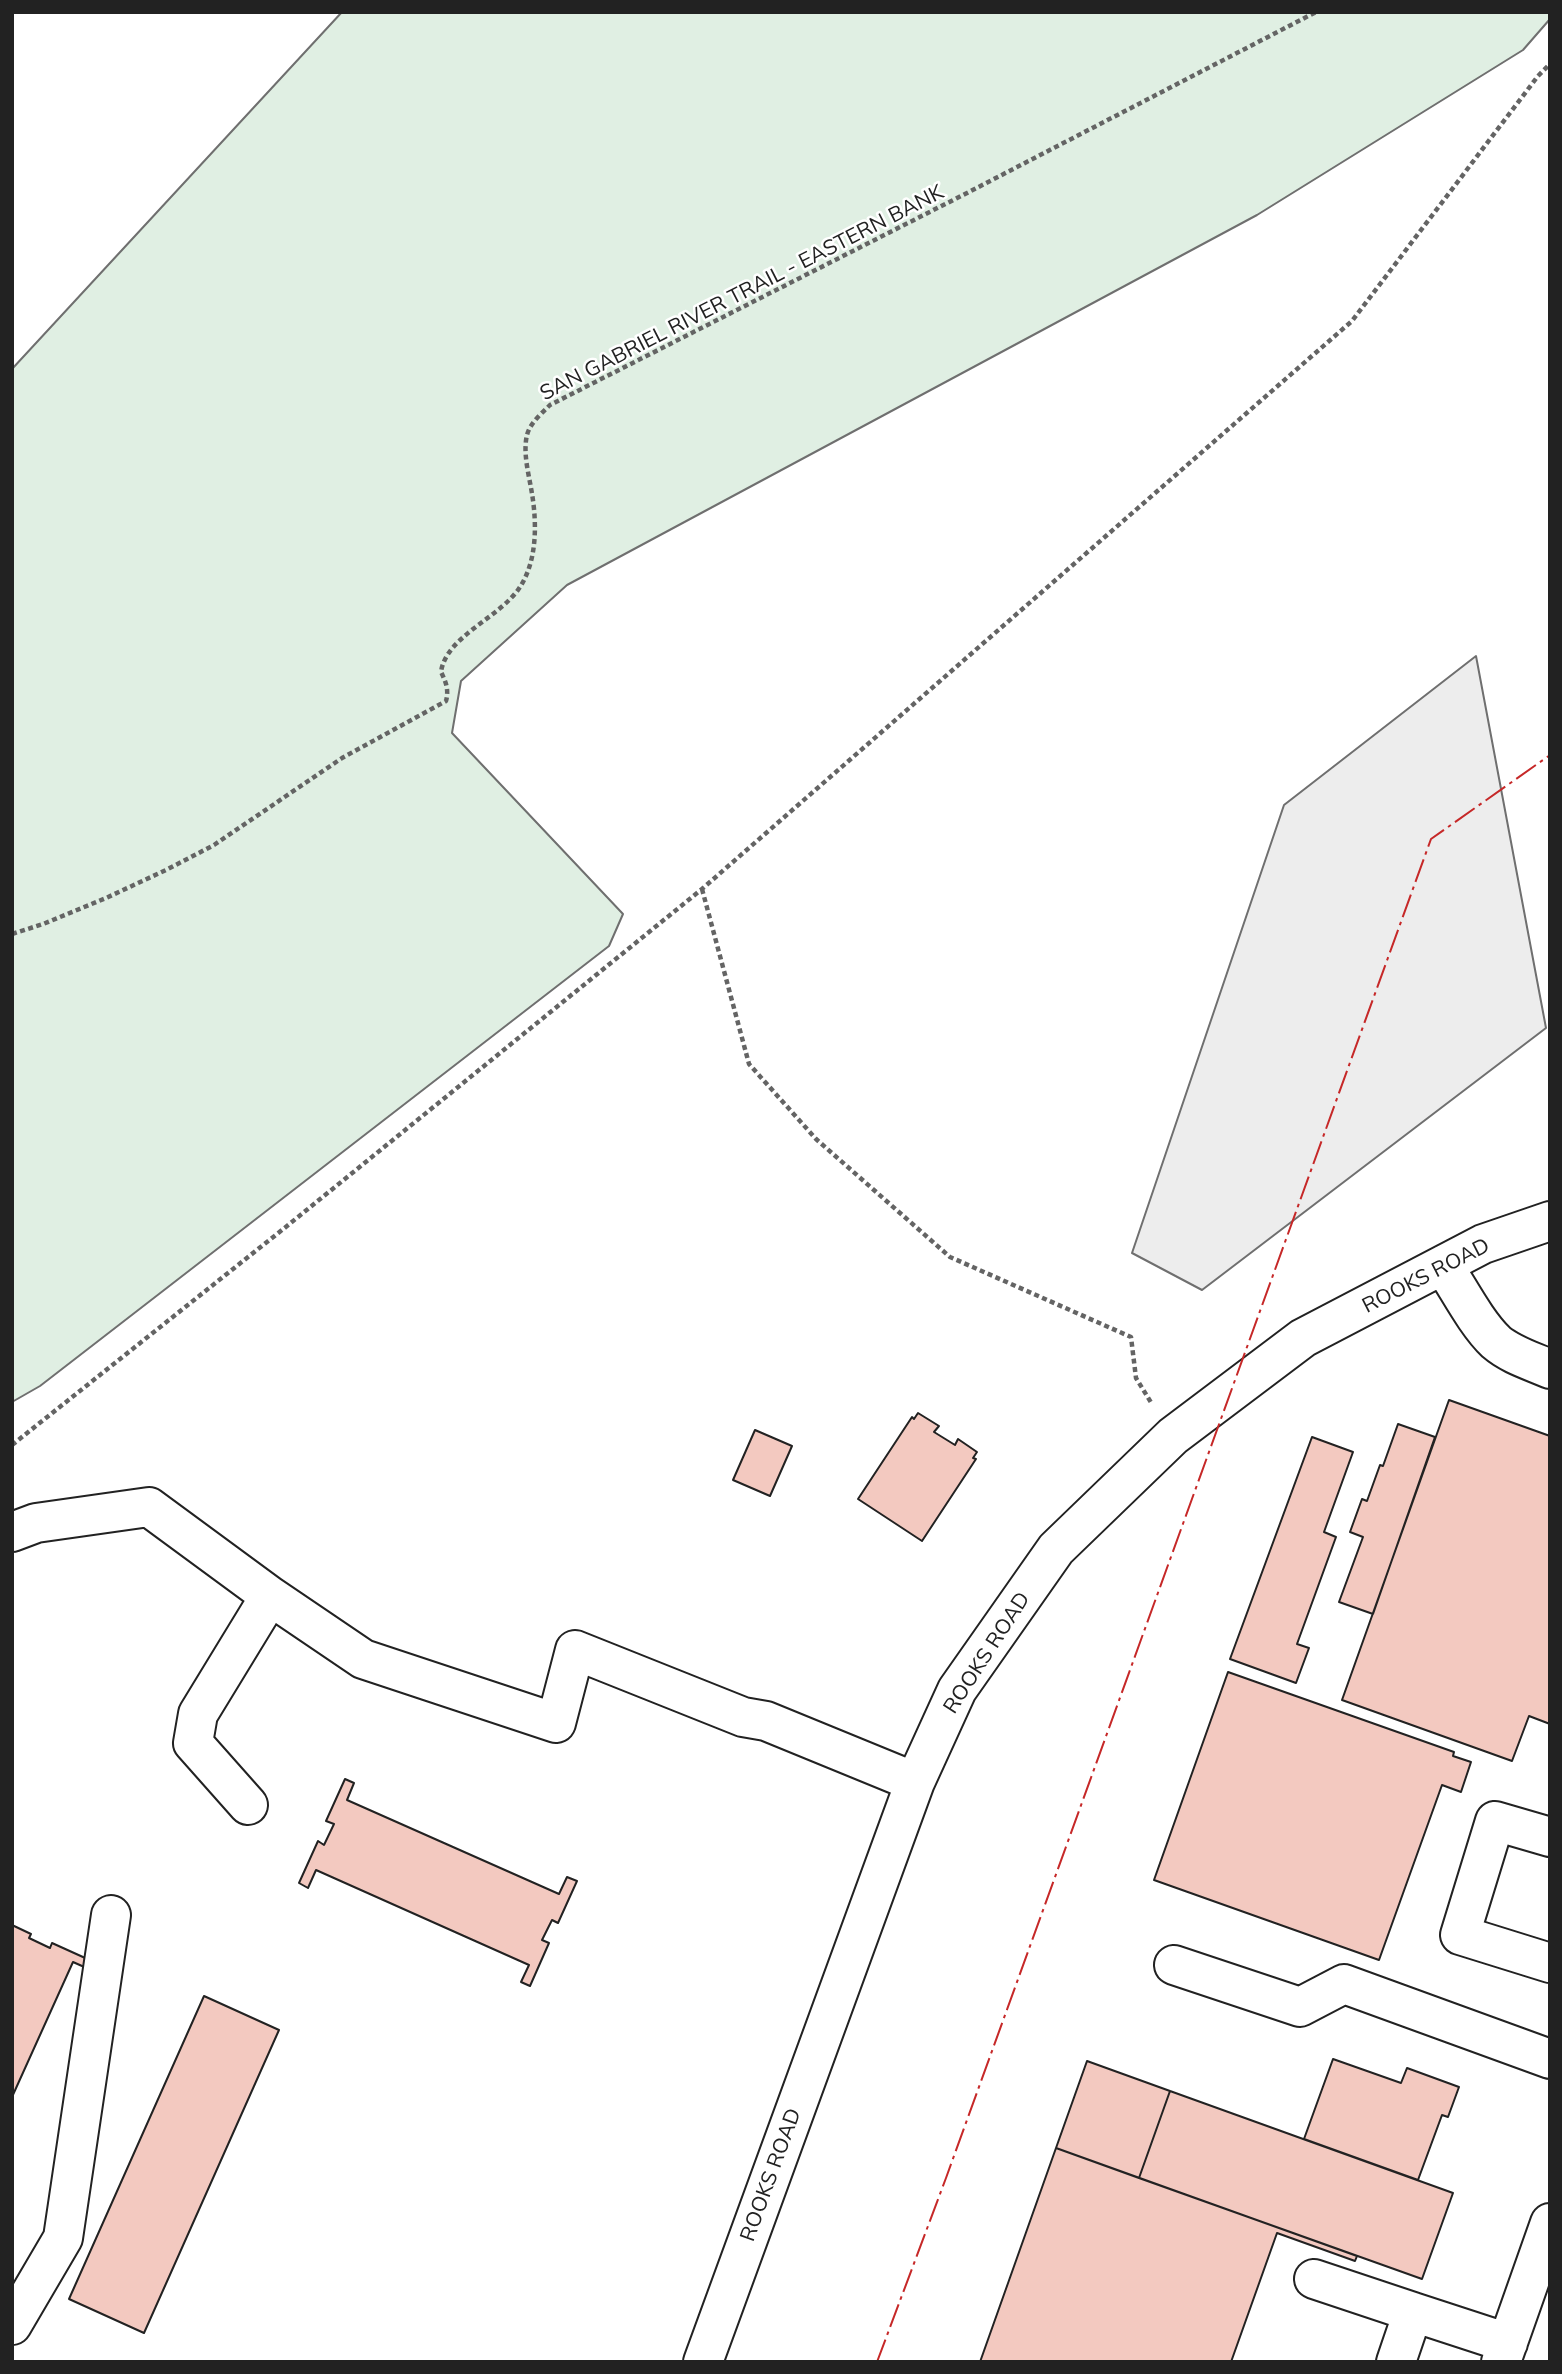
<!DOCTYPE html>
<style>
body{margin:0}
#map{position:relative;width:1562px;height:2374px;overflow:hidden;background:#fff;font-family:Mulish,sans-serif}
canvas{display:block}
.frame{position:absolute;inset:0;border:14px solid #222;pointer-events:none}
</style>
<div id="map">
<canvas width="1562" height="2374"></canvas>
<div class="frame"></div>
</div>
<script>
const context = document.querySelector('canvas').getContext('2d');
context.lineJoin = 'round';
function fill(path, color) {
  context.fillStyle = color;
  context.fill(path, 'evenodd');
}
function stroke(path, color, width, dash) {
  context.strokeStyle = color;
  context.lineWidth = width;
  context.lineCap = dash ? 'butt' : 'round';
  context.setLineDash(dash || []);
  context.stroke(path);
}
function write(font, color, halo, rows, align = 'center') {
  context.font = font + ' Mulish,sans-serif';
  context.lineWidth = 5;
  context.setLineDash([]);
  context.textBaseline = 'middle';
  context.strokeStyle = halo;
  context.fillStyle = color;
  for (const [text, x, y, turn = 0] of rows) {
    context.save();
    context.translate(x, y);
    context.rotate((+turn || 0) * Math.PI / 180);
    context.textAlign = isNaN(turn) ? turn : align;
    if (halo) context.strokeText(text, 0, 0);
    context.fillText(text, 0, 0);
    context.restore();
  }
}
const green = new Path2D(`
 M342 12H1550V19L1523 50 1257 215 567 585 461 681 452 733 623 914 609 946 40 1386 12 1402V369Z`);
const parking = new Path2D(`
 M1476 656 1546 1028 1202 1290 1132 1253 1284 805Z`);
const building = new Path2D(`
 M1449 1400 1550 1436V1724L1529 1716 1512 1761 1342 1700Z
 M918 1413 939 1426 934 1432 955 1445 958 1439 977 1452 973 1458 976 1459 922 1541 858 1499 912 1417 914 1419Z
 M1398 1424 1435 1437 1373 1614 1339 1602 1363 1537 1350 1532 1362 1499 1367 1501 1380 1465 1383 1466Z
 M755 1430 792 1446 770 1496 733 1480Z
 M1312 1437 1353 1452 1324 1532 1336 1537 1297 1644 1309 1648 1296 1683 1230 1659Z
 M1228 1672 1454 1752 1453 1756 1471 1762 1461 1792 1442 1785 1379 1960 1154 1880Z
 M345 1779 354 1783 347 1800 559 1894 567 1877 577 1881 558 1923 552 1920 542 1940 549 1943 530 1986 521 1982 529 1965 316 1870 308 1888 299 1883 318 1841 324 1845 334 1824 326 1821Z
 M12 1925 31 1934 29 1938 50 1948 52 1943 94 1962 91 1970 73 1962 12 2097Z
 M204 1996 279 2030 144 2333 69 2299Z
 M1333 2059 1401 2083 1407 2068 1459 2087 1448 2117 1442 2115 1418 2180 1304 2139Z
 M1087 2061 1170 2091 1139 2178 1056 2148Z
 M1170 2091 1453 2193 1422 2279 1139 2178Z
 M1056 2148 1357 2256 1355 2261 1277 2233 1231 2362H980Z`);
const path = new Path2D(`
 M702 889 749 1064 816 1139 950 1257 1131 1337 1136 1378 1152 1404
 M12 934 43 924 106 898 166 870 214 845 342 758 446 701C449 690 446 682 441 672 446 636 500 618 520 587 538 559 537 520 531 488 528 471 523 452 527 435 530 423 542 413 550 405L965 194 1316 12
 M12 1445 282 1230 702 889 1352 321 1538 76 1550 64`);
const minor = new Path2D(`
 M1443 1265C1459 1289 1476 1323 1496 1342 1511 1355 1532 1361 1550 1369
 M12 1532 36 1523 149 1507 270 1596
 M248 1805 193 1743 198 1714 270 1596 363 1659 556 1723 575 1650 743 1717 766 1721 915 1782
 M1550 1837 1495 1821 1460 1935 1550 1963
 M1174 1965 1300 2007 1344 1984 1550 2059
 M1314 2279 1413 2312
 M12 2325 63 2238 111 1915
 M703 2362 915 1782 957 1690 1056 1549 1173 1436 1303 1338 1483 1244 1550 1221
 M1396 2362 1413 2312 1508 2343
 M1501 2362 1550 2223`);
const power = new Path2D(`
 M877 2362 946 2178 1431 839 1550 755`);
const streetNames = [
 ["SAN GABRIEL RIVER TRAIL - EASTERN BANK",742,293,-27],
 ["ROOKS ROAD",1426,1276,-27],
 ["ROOKS ROAD",987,1653,-57],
 ["ROOKS ROAD",771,2175,-70]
];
fill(green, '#e0efe3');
stroke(green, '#6f6f6f', 2);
fill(parking, '#ededed');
stroke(parking, '#6f6f6f', 2);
fill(building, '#f3c9c0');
stroke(building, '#222', 2);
stroke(minor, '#222', 42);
stroke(path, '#646464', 4.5, [5, 3.5]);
stroke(minor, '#fff', 38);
stroke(power, '#c62828', 2, [24, 5, 3.5, 5]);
write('21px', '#222', '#fff', streetNames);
</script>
